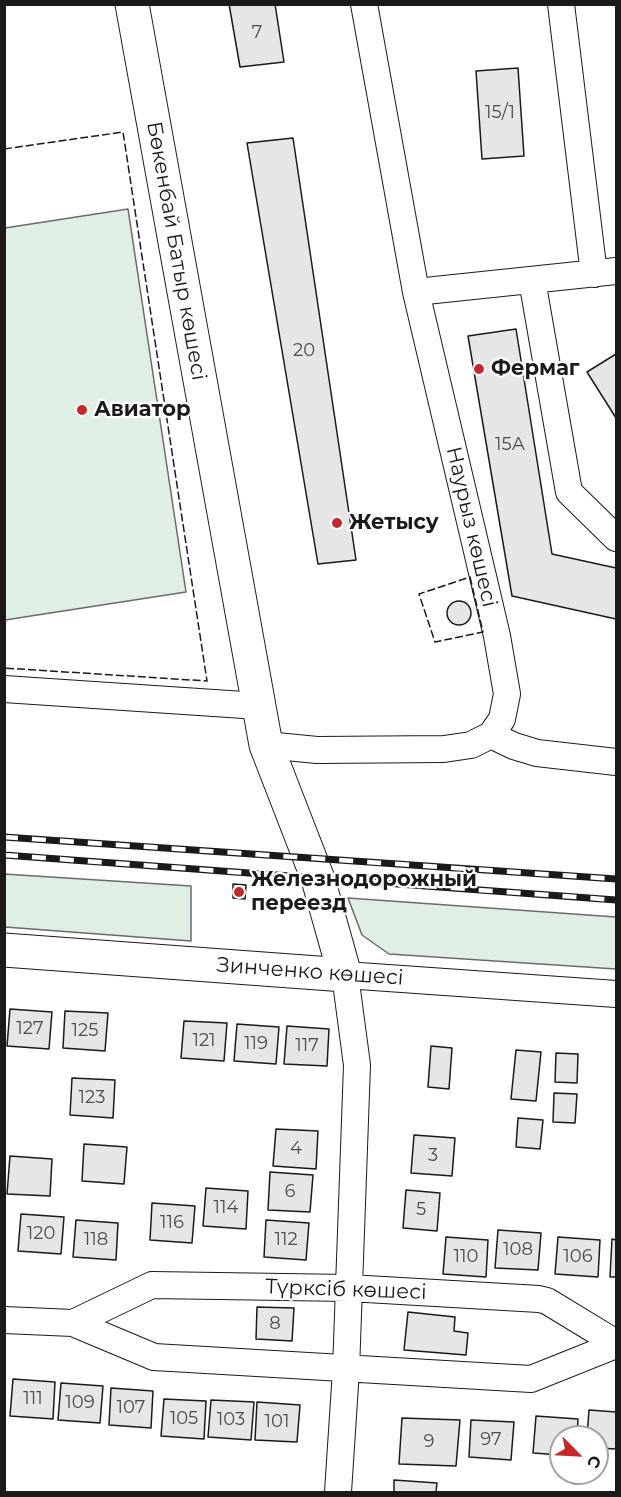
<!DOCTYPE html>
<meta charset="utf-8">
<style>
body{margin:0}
#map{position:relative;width:621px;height:1497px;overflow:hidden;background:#fff;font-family:Montserrat,sans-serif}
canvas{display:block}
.frame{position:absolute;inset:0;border:6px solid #1a1a1a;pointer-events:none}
.north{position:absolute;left:549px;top:1425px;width:60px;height:60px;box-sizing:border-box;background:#fff;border:2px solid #a3a3a3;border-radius:50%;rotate:114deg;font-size:16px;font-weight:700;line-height:24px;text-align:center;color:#1a1a1a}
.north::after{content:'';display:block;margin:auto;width:21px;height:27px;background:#c62828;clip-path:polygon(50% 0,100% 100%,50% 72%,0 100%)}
</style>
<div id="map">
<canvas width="621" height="1497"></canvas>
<div class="frame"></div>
<div class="north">С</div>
</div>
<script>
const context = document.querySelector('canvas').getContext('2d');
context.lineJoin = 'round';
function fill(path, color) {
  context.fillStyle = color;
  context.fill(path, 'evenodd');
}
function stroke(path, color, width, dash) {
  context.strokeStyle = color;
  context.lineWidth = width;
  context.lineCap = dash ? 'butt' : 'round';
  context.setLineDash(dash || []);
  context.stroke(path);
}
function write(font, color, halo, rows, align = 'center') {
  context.font = font + ' Montserrat,sans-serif';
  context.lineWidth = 4.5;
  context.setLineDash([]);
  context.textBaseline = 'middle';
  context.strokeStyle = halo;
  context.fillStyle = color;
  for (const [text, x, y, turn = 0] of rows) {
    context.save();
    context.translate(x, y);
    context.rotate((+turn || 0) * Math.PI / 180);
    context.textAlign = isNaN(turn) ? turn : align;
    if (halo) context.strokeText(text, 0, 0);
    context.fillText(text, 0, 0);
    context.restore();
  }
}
const green = new Path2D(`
 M128 209 186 592 5 620V228Z
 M4 874 191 886V941L5 927Z
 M348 898 616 917V969L389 954 362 935Z`);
const building = new Path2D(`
 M229 4H275L284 62 240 67Z
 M518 68 524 156 482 159 476 71Z
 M293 138 356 560 318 564 247 143Z
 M516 329 552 554 616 568V619L512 596 468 336Z
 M616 354V418L587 372Z
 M447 613a12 12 0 1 1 24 0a12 12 0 1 1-24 0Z
 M233 884 246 885 245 899 233 898Z
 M10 1009 52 1012 49 1049 7 1046Z
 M65 1011 108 1013 105 1051 63 1048Z
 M184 1021 227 1023 224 1061 181 1058Z
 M237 1024 279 1027 276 1064 234 1061Z
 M287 1026 329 1029 327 1066 284 1064Z
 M431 1046 452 1048 449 1089 428 1087Z
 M516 1050 541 1052 536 1101 511 1099Z
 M556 1053 578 1054 577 1083 555 1082Z
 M72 1078 115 1080 113 1118 70 1115Z
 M554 1093 577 1094 575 1123 553 1122Z
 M518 1118 543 1120 540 1149 516 1147Z
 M276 1129 318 1131 316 1169 273 1166Z
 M414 1135 455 1138 452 1176 411 1173Z
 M84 1144 127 1147 124 1184 82 1181Z
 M10 1156 52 1159 50 1196 7 1194Z
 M270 1172 313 1175 310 1212 268 1210Z
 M206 1188 248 1191 246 1229 203 1226Z
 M406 1190 440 1193 437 1231 403 1228Z
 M152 1203 195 1206 192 1243 150 1240Z
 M21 1214 64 1217 61 1254 18 1251Z
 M76 1220 118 1223 116 1260 73 1257Z
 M266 1220 309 1223 306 1260 264 1257Z
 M498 1230 541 1233 538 1270 495 1268Z
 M446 1237 488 1240 486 1277 443 1274Z
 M558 1237 600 1240 598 1277 555 1274Z
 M612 1239 616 1240V1277H610Z
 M257 1307 294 1308 292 1341 256 1339Z
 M408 1312 455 1317 454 1331 468 1333 466 1355 404 1350Z
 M13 1379 55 1382 53 1419 10 1416Z
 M61 1383 103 1386 100 1423 58 1420Z
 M111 1388 153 1391 151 1428 109 1425Z
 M164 1399 206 1401 204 1439 161 1436Z
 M211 1400 254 1402 251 1440 208 1437Z
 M257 1402 300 1405 297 1442 255 1440Z
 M589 1410 616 1412V1449L597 1448V1437H587Z
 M536 1416 578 1419 577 1437H561V1455L533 1453Z
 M402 1418 460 1420 456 1466 399 1464Z
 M471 1420 514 1422 511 1460 469 1457Z
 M394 1480 437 1483 436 1492H394Z`);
const minor = new Path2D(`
 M364 4 416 292
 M561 4 594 274
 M532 280 569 492 616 538
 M4 689 259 706
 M491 735 514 746 537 753 616 762
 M266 745 317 750 444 749 471 745 491 735 502 719 507 694 497 636 416 292 616 271
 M4 1320 73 1323 154 1357 531 1379 616 1345
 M73 1323 152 1285 349 1288 539 1299 547 1301 616 1343
 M338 1492 346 1370 357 1065 345 975 616 994`);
const major = new Path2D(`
 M4 950 345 975 318 879 266 745 132 4`);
const rail = new Path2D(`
 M4 837 616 879
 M4 855 616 900`);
const fence = new Path2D(`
 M4 149 123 132 207 681 4 668
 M470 577 483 632 435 642 419 594Z`);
const markers = [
 [479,369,6,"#c62828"],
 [82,410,6,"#c62828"],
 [337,523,6,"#c62828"],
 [239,892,6,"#c62828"]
];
const numberNames = [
 ["7",257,33],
 ["15/1",500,113],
 ["20",304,351],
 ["15А",510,445],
 ["127",30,1029],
 ["125",85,1031],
 ["121",204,1041],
 ["119",256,1044],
 ["117",307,1046],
 ["123",92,1098],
 ["4",296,1149],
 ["3",433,1156],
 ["6",290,1192],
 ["114",226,1208],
 ["5",421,1210],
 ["116",172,1223],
 ["120",41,1234],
 ["118",96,1240],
 ["112",286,1240],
 ["108",518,1250],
 ["110",466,1257],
 ["106",578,1257],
 ["8",275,1324],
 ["111",33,1399],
 ["109",80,1403],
 ["107",131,1408],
 ["105",184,1419],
 ["103",231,1420],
 ["101",277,1422],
 ["97",491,1440],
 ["9",429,1442]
];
const streetNames = [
 ["Бөкенбай Батыр көшесі",176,251,80],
 ["Наурыз көшесі",471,527,77],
 ["Зинченко көшесі",310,972,4],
 ["Түрксіб көшесі",346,1290,2]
];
const poiNames = [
 ["Фермаг",491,369],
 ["Авиатор",94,410],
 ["Жетысу",349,523],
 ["Железнодорожный",251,880],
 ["переезд",251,904]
];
fill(green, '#e0efe3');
stroke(green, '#6a6a6a', 1.5);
fill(building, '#e6e6e6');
stroke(building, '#1a1a1a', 1.5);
stroke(minor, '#1a1a1a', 28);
stroke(major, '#1a1a1a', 35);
stroke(minor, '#fff', 26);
stroke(major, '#fff', 33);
stroke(rail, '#1a1a1a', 7);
stroke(rail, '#fff', 4.5, [14]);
stroke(fence, '#1a1a1a', 1.5, [8, 3]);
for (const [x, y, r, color] of markers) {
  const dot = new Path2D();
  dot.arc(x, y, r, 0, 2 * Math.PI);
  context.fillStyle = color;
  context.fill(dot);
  stroke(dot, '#fff', 2);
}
write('18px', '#4d4d4d', null, numberNames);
write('21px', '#1a1a1a', '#fff', streetNames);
write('bold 21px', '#1a1a1a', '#fff', poiNames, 'left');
</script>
